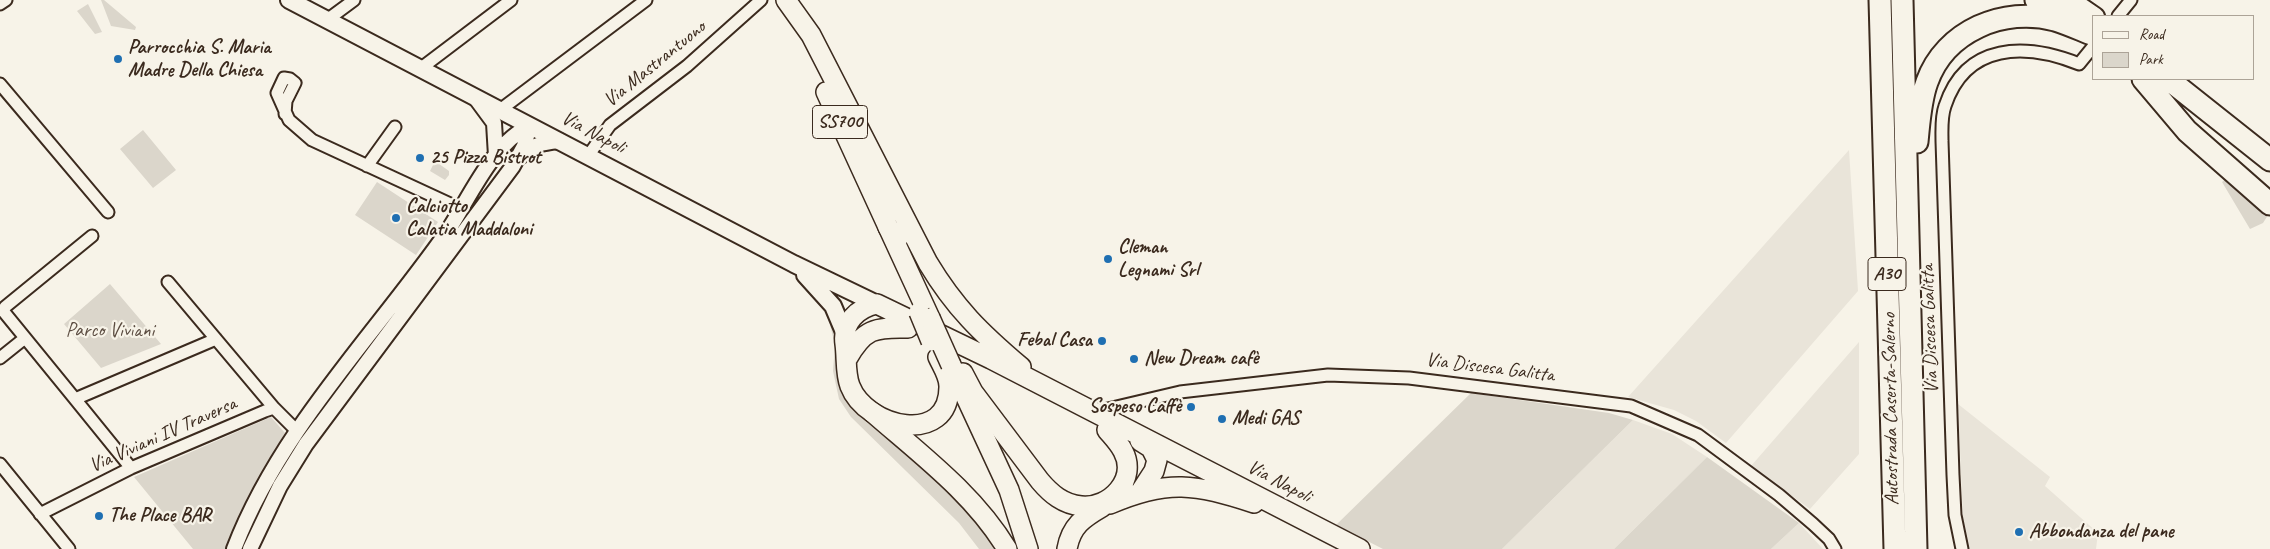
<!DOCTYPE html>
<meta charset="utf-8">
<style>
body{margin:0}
#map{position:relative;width:2270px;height:549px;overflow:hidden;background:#f7f3e8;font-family:Caveat,sans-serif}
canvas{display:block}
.legend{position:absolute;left:2092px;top:15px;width:162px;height:65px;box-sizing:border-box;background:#f7f3e8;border:1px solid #aca397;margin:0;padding:6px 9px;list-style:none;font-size:15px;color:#3b2a1e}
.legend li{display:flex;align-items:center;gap:10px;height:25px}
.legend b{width:25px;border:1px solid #aca397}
</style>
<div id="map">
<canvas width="2270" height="549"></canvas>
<ul class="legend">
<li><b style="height:6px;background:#f7f3e8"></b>Road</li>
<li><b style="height:14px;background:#dbd6cb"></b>Park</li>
</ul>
</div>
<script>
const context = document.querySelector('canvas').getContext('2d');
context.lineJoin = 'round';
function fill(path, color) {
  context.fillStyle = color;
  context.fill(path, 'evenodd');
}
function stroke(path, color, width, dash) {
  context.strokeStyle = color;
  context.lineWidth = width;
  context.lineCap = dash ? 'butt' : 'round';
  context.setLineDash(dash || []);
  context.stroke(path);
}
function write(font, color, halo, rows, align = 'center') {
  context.font = font + ' Caveat,sans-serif';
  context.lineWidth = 4.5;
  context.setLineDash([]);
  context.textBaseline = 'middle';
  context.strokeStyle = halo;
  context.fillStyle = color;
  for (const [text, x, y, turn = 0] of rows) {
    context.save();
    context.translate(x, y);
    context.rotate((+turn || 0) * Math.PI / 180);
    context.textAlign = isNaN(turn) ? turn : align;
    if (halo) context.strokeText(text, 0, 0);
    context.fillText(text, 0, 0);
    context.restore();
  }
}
const built = new Path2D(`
 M1849 150 1858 291 1726 443 1696 421 1674 410 1628 397Z
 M1859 342V454L1810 509 1751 466Z
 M1958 404 2050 477 2045 486 2098 533 2096 549H1970L1963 518Z
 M1633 420 1672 434 1707 457 1614 549H1502Z
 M1799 523 1823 549H1771Z`);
const green = new Path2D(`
 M101 0H104L136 27 135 30 111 26Z
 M88 4 102 32 95 34 77 11Z
 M143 130 176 170 153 188 120 149Z
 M435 161 449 171V175L445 180 430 171Z
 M2228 177 2270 212 2263 223 2250 229 2222 182Z
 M377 182 438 222 416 255 355 215Z
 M110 284 161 344 101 368 64 324Z
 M827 312 839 329 840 367 953 490 1001 549H979L959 523 851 417 839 399 833 371 835 345Z
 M1471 393 1609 413 1633 420 1502 549H1383L1336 525Z
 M271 417 285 433 268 462 227 549H193L134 477Z
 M1707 457 1799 523 1771 549H1614Z`);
const minor = new Path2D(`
 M0 4 6 0
 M2118 16 2131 0
 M327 20 354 0
 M420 69 511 0
 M0 84 108 212
 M500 110 646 0
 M285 114 286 101 295 83 290 79 284 78 277 93 289 120 312 140 461 209
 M588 156 610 125 687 66 761 0
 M367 166 395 127
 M92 236 5 307 4 312 75 399 216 339
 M168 282 274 408
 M0 358 25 338
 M75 399 131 468
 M1095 412 1180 392 1328 375 1409 378 1631 406 1698 435 1779 495 1813 524 1829 539 1835 549
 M0 464 69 549
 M40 514 131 468 265 411 274 408 297 431
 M1962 549 1955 515 1953 475 1942 141C1942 130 1941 117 1945 106 1966 42 2026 43 2079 64L2092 48`);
const tertiary = new Path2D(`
 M477 100 494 123 496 156
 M520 157C532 144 543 143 560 141
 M234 549C280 429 374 336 447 232 469 199 493 142 530 126
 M250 549 280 486 306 444 513 166 524 146 530 126`);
const secondary = new Path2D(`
 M289 0 794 264 877 304
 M805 275 833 306 844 332`);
const primary = new Path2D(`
 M786 0 811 35 928 263C955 308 981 333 1021 367
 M826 92 888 227 897 241
 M877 304 991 359 1360 549
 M877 304C857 308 842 323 845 344 847 358 845 373 850 386 866 428 950 447 949 386 949 376 942 366 938 357
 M847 359C864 329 874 327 908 328
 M963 373 973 392 1040 481C1051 494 1063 504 1081 506 1110 509 1138 479 1123 451 1119 443 1113 437 1107 430
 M1140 441 1151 448 1157 460 1154 471 1141 491
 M1110 504C1168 479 1195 484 1254 503`);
const trunk = new Path2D(`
 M888 227 930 318
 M951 365 1009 490 1028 549
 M872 412C920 454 974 494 1007 549
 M1067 549C1071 526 1083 518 1102 507`);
const motorway = new Path2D(`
 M1880 0 1895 549
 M1902 0 1916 549
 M2036 0 2072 17
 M2068 0 2094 18
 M2143 79 2187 131 2270 204
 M2168 79 2270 160
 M1917 142C1919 123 1920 101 1927 82 1945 31 2004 6 2055 20 2068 24 2081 30 2094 35`);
const primaryBridge = new Path2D(`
 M919 312 931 341`);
const trunkBridge = new Path2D(`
 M930 318 951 365`);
const markers = [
 [118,59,5,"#1f6fb2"],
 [420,158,5,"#1f6fb2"],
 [396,218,5,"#1f6fb2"],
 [1108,259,5,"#1f6fb2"],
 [1102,341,5,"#1f6fb2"],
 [1134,359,5,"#1f6fb2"],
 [1191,407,5,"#1f6fb2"],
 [1222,419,5,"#1f6fb2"],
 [99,516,5,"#1f6fb2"],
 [2019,532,5,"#1f6fb2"]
];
const shields = [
 [840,122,55],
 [1887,274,38]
];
const shieldNames = [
 ["SS700",840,122],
 ["A30",1887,274]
];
const poiNames = [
 ["Parrocchia S. Maria",128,48],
 ["Madre Della Chiesa",128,71],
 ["25 Pizza Bistrot",430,158],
 ["Calciotto",406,207],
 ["Calatia Maddaloni",406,230],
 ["Cleman",1118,248],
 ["Legnami Srl",1118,271],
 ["Febal Casa",1092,341,"right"],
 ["New Dream cafè",1144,359],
 ["Sospeso Caffè",1181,407,"right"],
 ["Medi GAS",1232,419],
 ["The Place BAR",109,516],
 ["Abbondanza del pane",2029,532]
];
const streetNames = [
 ["Via Mastrantuono",655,64,-39],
 ["Via Napoli",593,133,28],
 ["Via Discesa Galitta",1930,329,-92],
 ["Via Discesa Galitta",1490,368,7],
 ["Autostrada Caserta-Salerno",1891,409,-91],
 ["Via Viviani IV Traversa",163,435,-24],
 ["Via Napoli",1279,482,28]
];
const parkNames = [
 ["Parco Viviani",110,331]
];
fill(built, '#e9e4d9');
fill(green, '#dbd6cb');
stroke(minor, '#3b2a1e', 15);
stroke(tertiary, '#3b2a1e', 18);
stroke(secondary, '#3b2a1e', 20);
stroke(primary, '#3b2a1e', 22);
stroke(trunk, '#3b2a1e', 22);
stroke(motorway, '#3b2a1e', 25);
stroke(minor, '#f7f3e8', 11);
stroke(tertiary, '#f7f3e8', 14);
stroke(secondary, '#f7f3e8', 16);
stroke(primary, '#f7f3e8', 19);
stroke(trunk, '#f7f3e8', 19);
stroke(motorway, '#f7f3e8', 21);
stroke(primaryBridge, '#3b2a1e', 22, []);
stroke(trunkBridge, '#3b2a1e', 22, []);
stroke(primaryBridge, '#f7f3e8', 19);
stroke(trunkBridge, '#f7f3e8', 19);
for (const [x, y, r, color] of markers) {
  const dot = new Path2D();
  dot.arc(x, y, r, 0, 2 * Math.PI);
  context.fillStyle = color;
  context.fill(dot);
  stroke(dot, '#f7f3e8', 2);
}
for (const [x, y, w] of shields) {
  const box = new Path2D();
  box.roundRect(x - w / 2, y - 16.5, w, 33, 4);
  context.fillStyle = '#f7f3e8';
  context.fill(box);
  stroke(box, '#3b2a1e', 1);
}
write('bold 19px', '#3b2a1e', null, shieldNames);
write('bold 20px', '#3b2a1e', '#f7f3e8', poiNames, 'left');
write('20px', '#3b2a1e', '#f7f3e8', streetNames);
write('20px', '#5b4c41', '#f7f3e8', parkNames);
</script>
